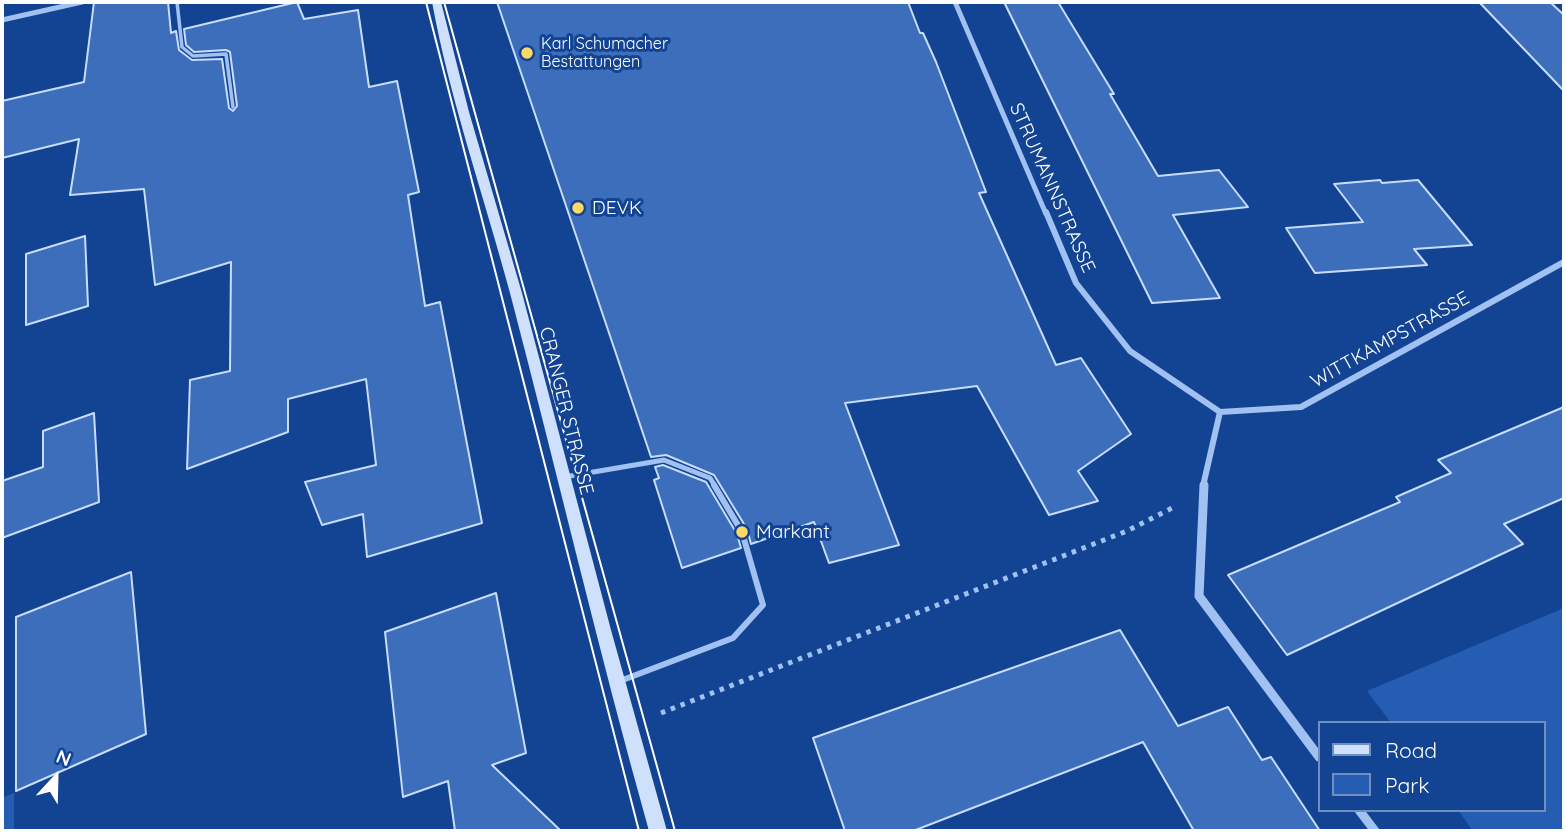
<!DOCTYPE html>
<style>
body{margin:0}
#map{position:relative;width:1566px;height:833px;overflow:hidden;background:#134493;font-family:Quicksand,sans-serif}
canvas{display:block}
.frame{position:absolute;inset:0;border:4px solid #fff;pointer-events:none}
.legend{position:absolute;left:1318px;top:721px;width:228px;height:91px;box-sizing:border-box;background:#134493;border:2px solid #718fbe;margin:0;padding:9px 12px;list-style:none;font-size:21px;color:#fff}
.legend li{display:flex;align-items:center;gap:14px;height:35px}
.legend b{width:35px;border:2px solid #718fbe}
.north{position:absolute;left:21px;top:742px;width:70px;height:70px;-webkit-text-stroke:5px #134493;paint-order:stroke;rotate:22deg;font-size:19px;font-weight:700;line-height:28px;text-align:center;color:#fff}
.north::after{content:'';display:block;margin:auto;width:24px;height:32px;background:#fff;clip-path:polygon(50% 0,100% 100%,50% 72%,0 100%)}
</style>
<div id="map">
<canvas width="1566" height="833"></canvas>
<div class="frame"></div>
<ul class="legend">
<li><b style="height:9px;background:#cfe0fc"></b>Road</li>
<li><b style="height:19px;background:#255db2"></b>Park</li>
</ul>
<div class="north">N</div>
</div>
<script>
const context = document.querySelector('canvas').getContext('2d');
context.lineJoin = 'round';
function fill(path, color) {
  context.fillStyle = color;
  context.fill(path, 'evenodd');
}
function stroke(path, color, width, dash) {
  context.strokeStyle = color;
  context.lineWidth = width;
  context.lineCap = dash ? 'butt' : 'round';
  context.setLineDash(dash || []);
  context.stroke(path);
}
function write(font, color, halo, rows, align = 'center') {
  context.font = font + ' Quicksand,sans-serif';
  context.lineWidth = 6;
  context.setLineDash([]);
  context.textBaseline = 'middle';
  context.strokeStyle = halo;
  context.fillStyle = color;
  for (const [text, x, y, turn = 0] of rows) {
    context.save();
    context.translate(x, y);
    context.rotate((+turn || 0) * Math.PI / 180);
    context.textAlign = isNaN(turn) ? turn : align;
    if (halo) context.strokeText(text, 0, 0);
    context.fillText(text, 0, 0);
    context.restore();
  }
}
const green = new Path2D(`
 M1564 608V831H1473L1458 810H1543V723H1391L1367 691Z
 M14 793V831H2V798Z`);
const building = new Path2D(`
 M94 2H168L171 33 176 31 179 50 192 60 222 59 229 108 233 111 237 106 230 52 226 50 194 52 186 45 184 29 297 2 304 19 358 10 369 87 397 81 419 192 408 195 425 306 440 302 482 523 367 557 363 514 322 525 305 482 376 465 366 379 288 399V432L187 469 190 380 230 371 231 262 155 285 144 189 70 195 79 139 2 158V101L84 82Z
 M497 2H908L920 33H923L936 62 986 192 979 193 1056 365 1081 358 1131 434 1078 471 1098 501 1049 515 977 386 845 403 899 545 829 563 814 522 751 544 747 529 714 475 666 455 651 457Z
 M1004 2H1058L1114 94H1110L1158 176 1219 170 1248 207 1173 215 1220 298 1152 303Z
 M1479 2H1550L1564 15V91Z
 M1380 180 1382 183 1418 180 1472 245 1414 249 1427 265 1315 273 1286 228 1363 222 1334 184Z
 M85 236 88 306 26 325V254Z
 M1564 407V498L1504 524 1523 544 1287 655 1228 575 1400 502 1396 497 1451 473 1438 460Z
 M94 413 99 502 2 538V481L43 467V431Z
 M663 465 706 482 737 534 741 548 682 568 654 480 659 478 655 467Z
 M131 572 146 734 16 791V617Z
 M496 593 526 753 492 765 561 831H455L448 781 403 797 385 632Z
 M1120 630 1178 726 1228 707 1262 760 1271 757 1320 831H1194L1143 742 913 831H845L813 738Z`);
const path = new Path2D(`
 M661 713 1127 531 1172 508`);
const serviceFar2 = new Path2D(`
 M177 2 182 47 193 56 226 54 233 107`);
const serviceFar1 = new Path2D(`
 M564 477 664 460 710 478 715 486`);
const service = new Path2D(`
 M620 681 733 638 763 605 742 532 714 485`);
const minorFar2 = new Path2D(`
 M955 2 1046 214
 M2 20 82 2`);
const minorFar1 = new Path2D(`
 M1046 212 1076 283 1130 351 1220 412
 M1220 412 1301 407 1564 262
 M1203 486 1220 412`);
const minor = new Path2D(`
 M1204 485 1199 596 1319 757
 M1359 810 1375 831`);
const secondary = new Path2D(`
 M432 2H441L469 112 522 293 611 630 667 831H649C599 653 557 472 510 293 484 196 450 100 432 2Z`);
const tram = new Path2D(`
 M426 2 639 831
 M444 2 675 831`);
const markers = [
 [527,53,7,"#ffda62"],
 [578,208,7,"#ffda62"],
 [742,532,7,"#ffda62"]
];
const farPoinames = [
 ["Karl Schumacher",541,44],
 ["Bestattungen",541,62]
];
const streetNames = [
 ["STRUMANNSTRASSE",1052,188,66],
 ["WITTKAMPSTRASSE",1390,340,-29],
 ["CRANGER STRASSE",566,411,76]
];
const poiNames = [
 ["DEVK",592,208],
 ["Markant",756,532]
];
fill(green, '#255db2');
fill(building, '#3c6ebb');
stroke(building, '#c8ddfd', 2);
stroke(path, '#a1c1f2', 5, [4.5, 6]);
stroke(serviceFar2, '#a1c1f2', 3.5);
stroke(serviceFar1, '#a1c1f2', 5);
stroke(service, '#a1c1f2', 6);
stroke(minorFar2, '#a1c1f2', 5);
stroke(minorFar1, '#a1c1f2', 6);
stroke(minor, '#a1c1f2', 9);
fill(secondary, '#cfe0fc');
stroke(tram, '#fff', 2);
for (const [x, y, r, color] of markers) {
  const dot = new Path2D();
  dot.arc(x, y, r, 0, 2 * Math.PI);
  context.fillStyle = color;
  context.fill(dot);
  stroke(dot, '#134493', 2.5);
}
write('16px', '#fff', '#134493', farPoinames, 'left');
write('19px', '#fff', '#134493', streetNames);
write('19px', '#fff', '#134493', poiNames, 'left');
</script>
